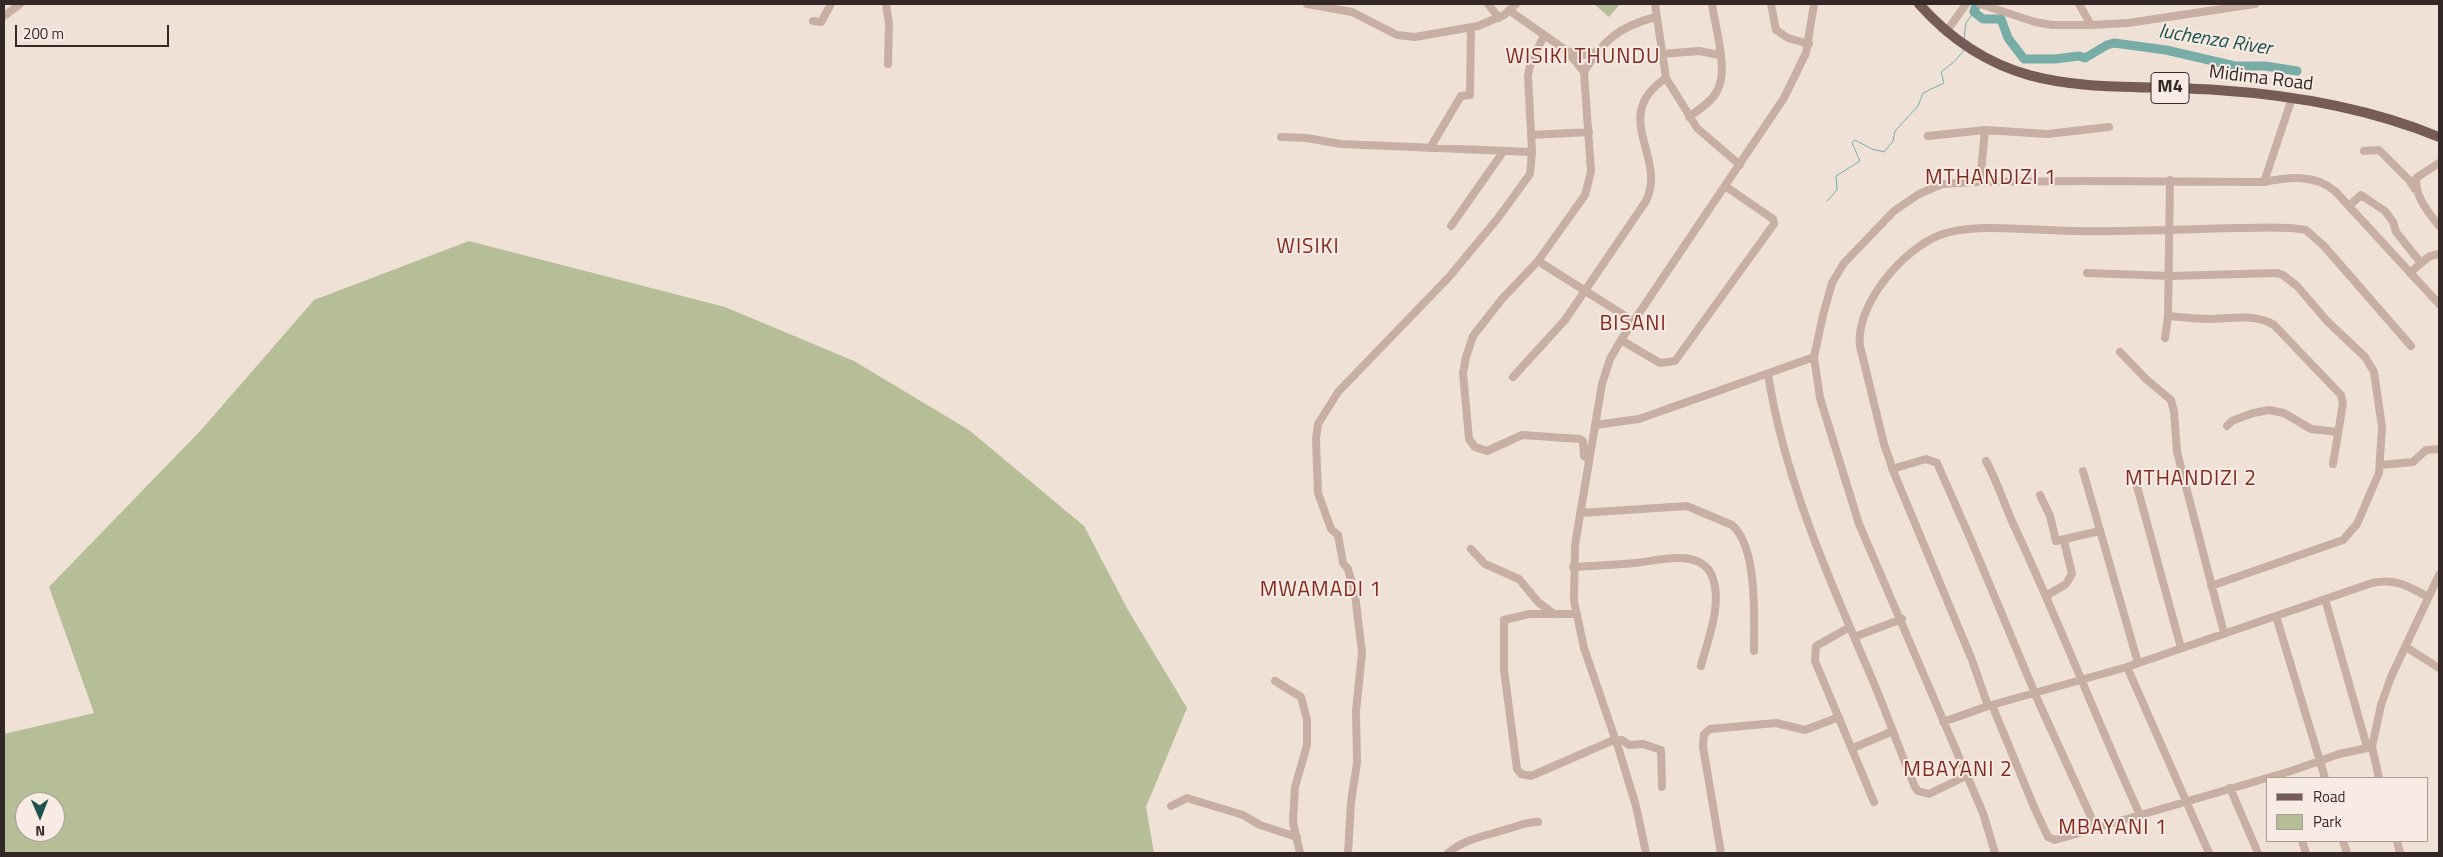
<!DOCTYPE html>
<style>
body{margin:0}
#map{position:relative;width:2443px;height:857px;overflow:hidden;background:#f0e1d7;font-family:"Titillium Web",sans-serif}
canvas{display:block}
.frame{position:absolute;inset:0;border:5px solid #332825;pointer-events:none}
.legend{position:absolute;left:2266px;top:777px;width:162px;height:65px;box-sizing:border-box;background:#f8ebe3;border:1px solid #a99d97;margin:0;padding:6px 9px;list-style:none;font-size:15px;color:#332825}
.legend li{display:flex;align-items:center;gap:10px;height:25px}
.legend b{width:25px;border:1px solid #a99d97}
.north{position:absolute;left:15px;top:792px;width:50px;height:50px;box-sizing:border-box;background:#f8ebe3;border:1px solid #a99d97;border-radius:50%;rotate:179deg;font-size:14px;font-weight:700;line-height:20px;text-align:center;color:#332825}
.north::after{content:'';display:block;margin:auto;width:18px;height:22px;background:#1c534f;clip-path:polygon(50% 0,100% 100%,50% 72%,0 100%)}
.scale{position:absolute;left:15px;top:25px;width:154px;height:22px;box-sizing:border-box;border:2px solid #332825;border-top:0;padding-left:6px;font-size:15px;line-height:18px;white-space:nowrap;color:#332825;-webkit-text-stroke:4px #f8ebe3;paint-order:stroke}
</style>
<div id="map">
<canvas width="2443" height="857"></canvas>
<div class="frame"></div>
<ul class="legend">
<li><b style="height:6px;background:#755c56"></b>Road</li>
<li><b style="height:14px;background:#b6be98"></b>Park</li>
</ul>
<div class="north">N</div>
<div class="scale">200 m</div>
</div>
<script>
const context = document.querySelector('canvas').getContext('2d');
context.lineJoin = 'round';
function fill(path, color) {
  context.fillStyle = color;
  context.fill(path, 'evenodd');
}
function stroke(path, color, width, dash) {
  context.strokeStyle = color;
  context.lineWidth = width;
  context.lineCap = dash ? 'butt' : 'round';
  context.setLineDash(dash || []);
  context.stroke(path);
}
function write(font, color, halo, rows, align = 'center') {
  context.font = font + ' "Titillium Web",sans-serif';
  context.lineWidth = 4;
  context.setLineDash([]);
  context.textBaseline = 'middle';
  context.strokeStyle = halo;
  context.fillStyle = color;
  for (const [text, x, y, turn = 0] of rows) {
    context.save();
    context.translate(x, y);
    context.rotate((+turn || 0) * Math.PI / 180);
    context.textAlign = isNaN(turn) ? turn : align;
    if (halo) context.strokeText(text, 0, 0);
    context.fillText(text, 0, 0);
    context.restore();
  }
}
const green = new Path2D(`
 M1594 4H1620L1609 17Z
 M469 241 725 307 854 361 969 430 1084 526 1128 610 1187 708 1146 807 1154 853H4V734L94 713 49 587 202 429 314 300ZM25 802H55V832H25Z`);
const stream = new Path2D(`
 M1964 39 1966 23 1974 12
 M1827 201 1837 190 1836 176 1860 161 1852 143 1855 140 1872 149 1884 152 1893 141 1895 131 1918 106 1923 93 1944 83 1941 72 1955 61 1964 50`);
const river = new Path2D(`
 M1976 5 1974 12 1983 19H2001L2008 38 2024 59H2055L2079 56 2085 58 2107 45 2114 43 2166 50 2235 66H2265L2297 71`);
const minor = new Path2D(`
 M886 4 889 24 888 64
 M1307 4 1352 12 1397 35 1415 37 1478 26 1504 15 1516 4
 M1488 4 1499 18
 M1655 4 1666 78 1697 128 1740 165
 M1771 4 1776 30 1788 38 1809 44
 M1980 4 2035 22 2052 25H2091L2128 23 2255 4
 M2079 4 2091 25
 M1510 11 1567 51 1584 72 1591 172 1585 195 1538 261 1502 299 1473 336 1466 357 1463 373 1469 439 1475 447 1487 451 1522 435 1580 439 1583 441 1584 456 1589 459
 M4 16 20 4
 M813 21 821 22 831 4
 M1946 32 1966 4
 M1569 52 1583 55 1596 52
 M1661 54 1699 51 1720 55
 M1584 72C1603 40 1620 26 1656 17
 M1689 117C1698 110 1712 102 1717 91 1729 71 1715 27 1712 4
 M1531 135 1589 132
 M1928 136 1985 130 2047 134 2109 127
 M1281 137 1307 138 1341 144 1532 152 1528 76 1531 61 1544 36
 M1430 148 1461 96 1470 95 1471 27
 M2364 151 2379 150 2409 180 2415 189
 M2439 163 2416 178C2416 199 2427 210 2439 226
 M2170 180 2168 316C2182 317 2195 319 2208 319 2231 319 2254 313 2274 325L2341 395 2343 403 2333 464
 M1980 182 1985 130
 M2264 182 2292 98
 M2349 206 2361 195 2385 211 2393 222 2396 232 2421 263 2410 273
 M1451 226 1503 152
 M1538 261 1633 321
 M2421 263 2430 256 2439 254
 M2087 273 2170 276 2277 273 2283 275 2297 286 2327 321 2365 357 2374 372 2382 427 2379 473 2357 524 2343 540 2211 586
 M2165 338 2168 316
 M1621 340 1660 363 1675 361 1774 224 1773 219 1725 186
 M2120 352 2146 379 2171 400 2174 412 2177 452 2224 633
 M1768 374C1784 478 1829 579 1870 674 1886 711 1899 749 1915 787L1918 791 1929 794 1966 776
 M1513 377 1565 320 1646 201C1668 158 1609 116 1666 78
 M1595 425 1639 419 1814 357
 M2227 426 2232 421 2253 413 2269 410 2284 413 2311 429 2338 432
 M1986 461C1998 483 2005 507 2016 530 2060 624 2097 721 2140 815
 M2381 465 2413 462 2426 450 2439 449
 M1892 469 1926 459 1937 463 1971 540 2039 703 2096 828
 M2083 471 2138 663
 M2135 479 2181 648
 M2040 495 2050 516 2056 541 2100 531
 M1580 513 1687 506 1732 525C1758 547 1754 619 1754 651
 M1471 549 1485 564 1519 579 1538 602 1554 614
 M1573 567C1594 566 1614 565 1635 563 1656 561 1700 547 1712 576 1723 603 1708 639 1701 666
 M2046 596 2066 584 2072 574 2064 541
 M2325 599 2367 747
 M1575 614H1529L1504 620V670L1517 769 1521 774 1531 776 1616 739
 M2276 616 2325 778
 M1850 627 1816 646 1815 661 1874 802
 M1854 637 1902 619
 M2406 647 2439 668
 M2127 667 2209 853
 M1275 681 1301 697 1307 720V745L1295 787 1293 822 1300 853
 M1992 705 2034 807 2048 837 2055 840 2291 771 2339 754 2372 747
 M1988 706 1972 660 1894 473 1884 444 1860 346C1855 305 1903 249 1940 235 1974 222 2034 231 2072 231 2127 232 2183 229 2238 228 2261 228 2284 226 2306 230L2324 246 2411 346
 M1943 722 1988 706 2127 667 2372 583C2395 578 2408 586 2428 597
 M1616 741 1622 740 1629 745 1643 744 1661 750 1662 787
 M1853 748 1893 731
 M2379 778 2372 747 2381 705 2391 677 2439 575
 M2230 788 2258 853
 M1171 806 1187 798 1243 815 1260 825 1297 837
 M2302 841 2306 853
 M2343 841 2347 853
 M2397 841 2400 853
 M1348 853 1351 802 1357 763 1356 711 1362 653 1355 594 1348 569 1343 563 1338 535 1331 529 1318 493 1316 439 1318 424 1338 392 1449 277 1498 218 1530 174 1532 152
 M1448 853C1466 838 1486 836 1507 829 1519 826 1525 822 1538 822
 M1646 853 1636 806 1619 750 1584 648 1574 601 1575 545 1602 384 1610 359 1621 340 1784 98 1806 53 1814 4
 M1721 853 1703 747 1704 734 1710 729 1776 723 1805 730 1839 717
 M1995 853 1983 813 1859 524 1820 398 1814 357 1823 315 1832 283 1844 263 1894 211 1919 194 1942 184 1973 182 2083 181 2264 182C2289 177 2315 174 2335 191L2439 304`);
const major = new Path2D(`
 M1919 4C2007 103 2099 82 2217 90 2293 95 2369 108 2439 137`);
const shields = [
 [2170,88,38]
];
const shieldNames = [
 ["M4",2170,88]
];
const streetNames = [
 ["Midima Road",2261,79,7]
];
const waterNames = [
 ["luchenza River",2215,41,9]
];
const quarterNames = [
 ["WISIKI THUNDU",1583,58],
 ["MTHANDIZI 1",1991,179],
 ["WISIKI",1308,248],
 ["BISANI",1633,325],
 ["MTHANDIZI 2",2191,480],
 ["MWAMADI 1",1321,591],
 ["MBAYANI 2",1958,771],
 ["MBAYANI 1",2113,829]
];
fill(green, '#b6be98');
stroke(stream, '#77aca7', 1);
stroke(river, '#77aca7', 9);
stroke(minor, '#c7afa4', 8);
stroke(major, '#755c56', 10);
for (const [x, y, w] of shields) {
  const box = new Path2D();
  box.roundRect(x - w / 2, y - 15.5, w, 31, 4);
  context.fillStyle = '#f8ebe3';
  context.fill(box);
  stroke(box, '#332825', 1);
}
write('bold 18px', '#332825', null, shieldNames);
write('19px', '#332825', '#f8ebe3', streetNames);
write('italic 20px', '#1c534f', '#f8ebe3', waterNames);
context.letterSpacing = '1px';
write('21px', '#802a20', '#f8ebe3', quarterNames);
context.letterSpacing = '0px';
</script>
